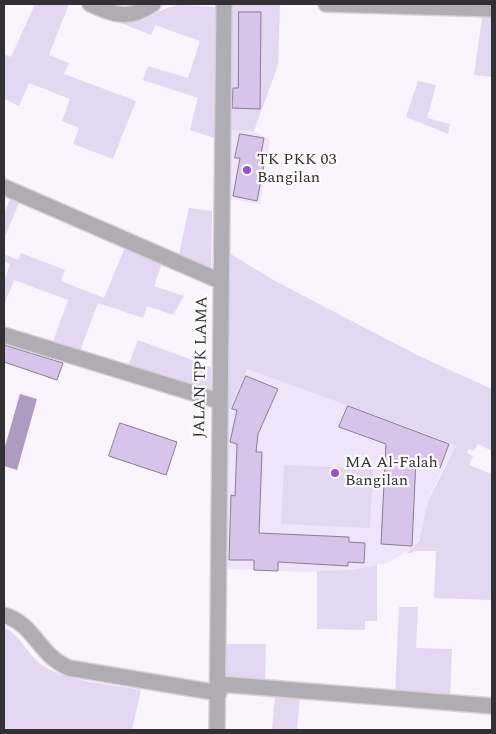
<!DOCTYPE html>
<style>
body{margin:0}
#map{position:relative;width:496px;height:734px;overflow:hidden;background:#f9f4fe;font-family:Spectral,serif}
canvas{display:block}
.frame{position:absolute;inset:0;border:5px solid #322f35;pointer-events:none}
</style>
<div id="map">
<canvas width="496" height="734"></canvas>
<div class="frame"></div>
</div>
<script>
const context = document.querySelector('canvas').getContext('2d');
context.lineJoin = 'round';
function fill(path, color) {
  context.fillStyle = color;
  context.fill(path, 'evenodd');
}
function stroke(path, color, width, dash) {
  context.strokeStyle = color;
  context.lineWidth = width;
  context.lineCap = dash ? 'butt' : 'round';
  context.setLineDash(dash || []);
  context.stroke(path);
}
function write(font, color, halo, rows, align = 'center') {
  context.font = font + ' Spectral,serif';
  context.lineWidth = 4.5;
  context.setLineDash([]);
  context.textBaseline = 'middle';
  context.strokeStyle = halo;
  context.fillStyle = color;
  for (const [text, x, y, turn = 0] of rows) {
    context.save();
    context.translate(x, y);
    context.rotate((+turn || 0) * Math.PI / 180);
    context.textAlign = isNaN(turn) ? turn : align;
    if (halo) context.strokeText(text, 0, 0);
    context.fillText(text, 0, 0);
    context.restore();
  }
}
const built = new Path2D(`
 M230 130 254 131 270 140 260 204 229 199Z
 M247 369 456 445 432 490 428 501 422 534 413 548 387 563 350 570 304 572 227 569 229 411Z`);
const green = new Path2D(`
 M35 4H69L49 55 69 63 64 74 136 101 113 159 73 144 79 128 62 121 70 99 29 83 19 106 4 99V54L11 57Z
 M232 4H280L278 65 254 131 230 130Z
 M484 4H492V77L474 75Z
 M178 5 217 7 214 138 190 130 198 98 143 80 148 66 188 78 200 41 155 25 151 35 116 21C144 29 153 9 178 5Z
 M418 81 436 85 427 118 450 124 448 134 406 117Z
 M10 199 19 203 4 239V214Z
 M189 208 212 211 211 268 179 254Z
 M125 247 162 263 154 286 184 296 173 315 147 306 143 318 98 303 80 351 53 342 68 300 14 280 4 305V281L10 264 4 261V254L18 260 21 253 65 270 61 281 104 298Z
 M229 253 275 281 419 356 492 389V451L478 444 474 451 469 449 467 453 473 456 469 465 492 474V600L434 598 436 551H416L406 554 419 541 428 501 456 445 247 369 229 411Z
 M138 340 211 367V393L128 366Z
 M284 465 373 469 370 528 281 524Z
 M377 565V621H365V630L317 629V571L350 570Z
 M399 607H418L416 648 452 649 450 697 395 693Z
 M4 627C20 635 26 652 39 663 63 682 111 684 141 690L132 730H4Z
 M226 644H266L265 682 226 678Z
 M275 695 300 697 297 730H272Z`);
const water = new Path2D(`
 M20 394 37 399 17 470 4 466V450Z`);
const building = new Path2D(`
 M239 12H261L260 109 232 108 233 88H238Z
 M240 134 264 138 259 164H264L257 201 233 196 240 158H235Z
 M4 345 63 363 57 380 4 362Z
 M246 376 278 389 258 434 256 452H262L259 533 349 537V542L365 543 364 563 348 562V566L278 562V571L254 570V560H229L231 495 235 496 237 444 230 442 237 410 232 409Z
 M348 406 449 444 440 468 416 459 412 546 381 544 386 444 339 427Z
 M120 423 177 442 166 475 109 456Z`);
const street = new Path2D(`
 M90 4C116 15 128 21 153 4
 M326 4 492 9
 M4 187 220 281
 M4 335 219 401
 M4 615C36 625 37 654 69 668L219 693
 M219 684 492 706
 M217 730 224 4`);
const markers = [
 [247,170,5,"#9752c7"],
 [335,473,5,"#9752c7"]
];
const poiNames = [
 ["TK PKK 03",257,161],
 ["Bangilan",257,179],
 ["MA Al-Falah",345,464],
 ["Bangilan",345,482]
];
const streetNames = [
 ["JALAN TPK LAMA",202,367,-89]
];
fill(built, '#f0e4fb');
fill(green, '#e4d7f1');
fill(water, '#af9ac1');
fill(building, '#d8c3eb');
stroke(building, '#877f8e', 1);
stroke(street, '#d5d1da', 18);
stroke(street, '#afacb3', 15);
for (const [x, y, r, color] of markers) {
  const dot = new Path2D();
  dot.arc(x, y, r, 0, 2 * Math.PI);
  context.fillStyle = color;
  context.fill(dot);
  stroke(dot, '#fff', 2);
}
write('16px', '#322f35', '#fff', poiNames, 'left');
write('16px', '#322f35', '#fff', streetNames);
</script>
